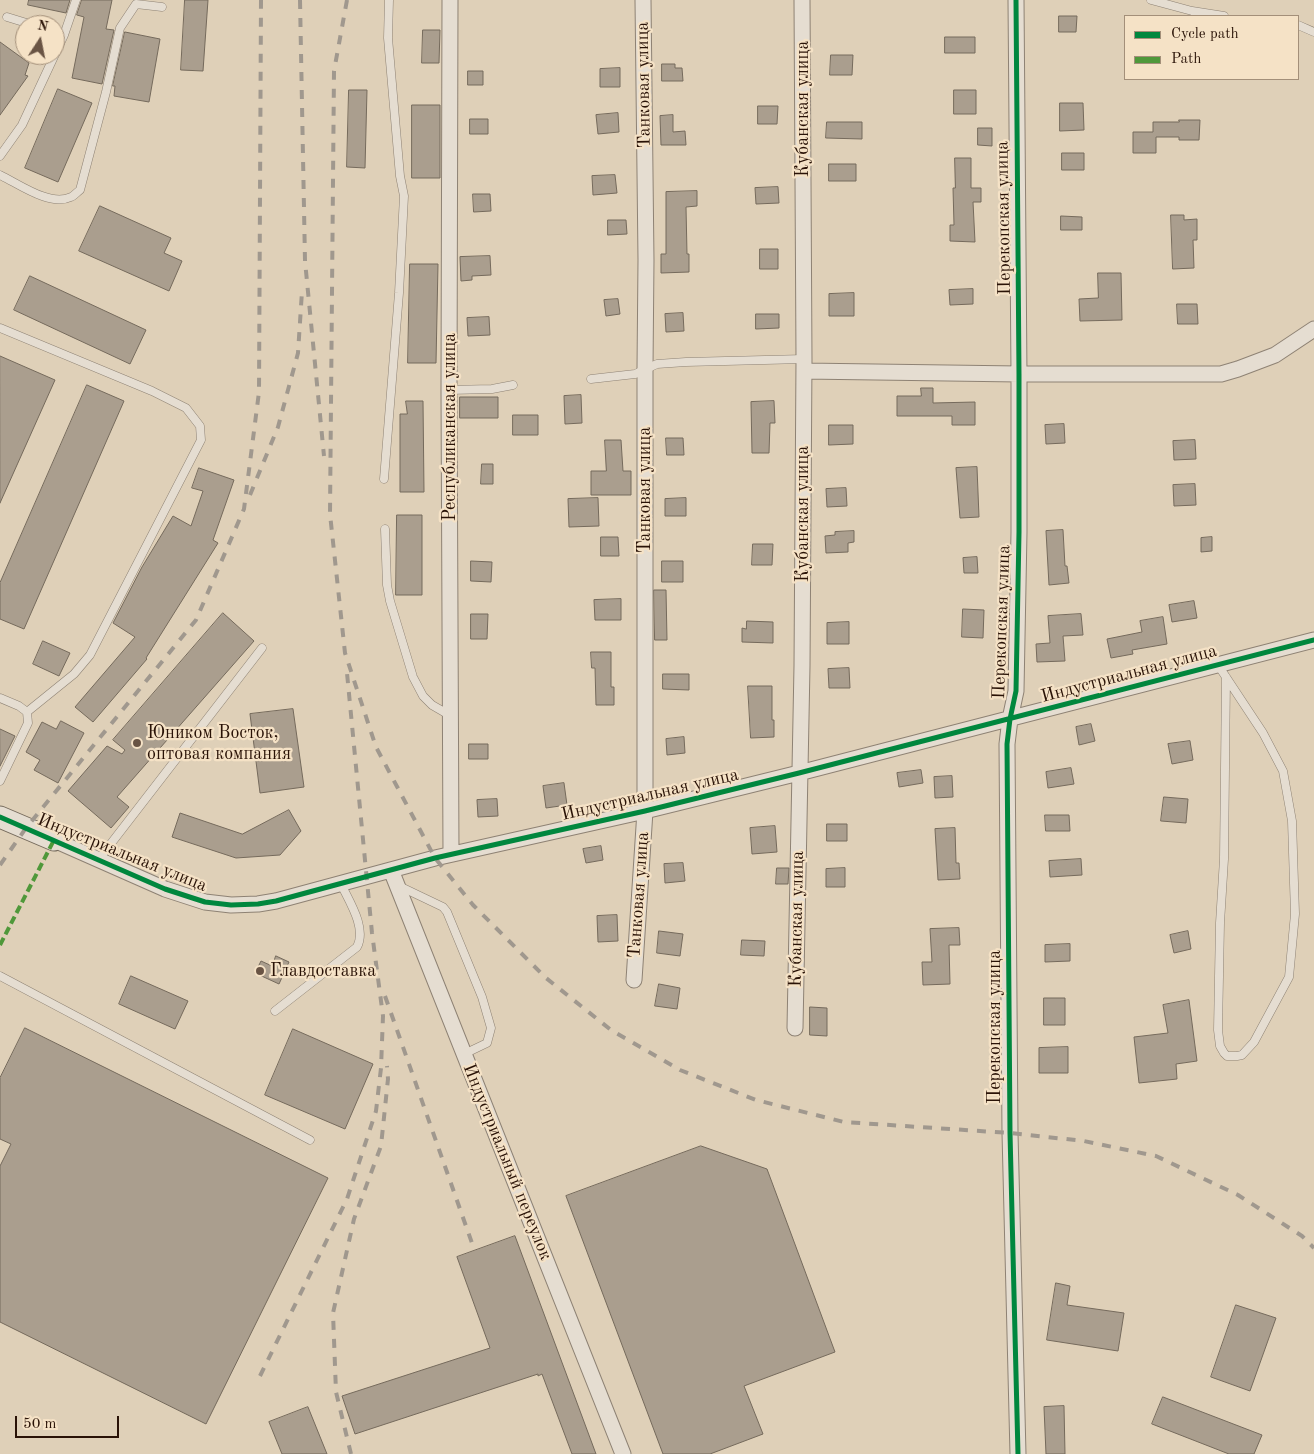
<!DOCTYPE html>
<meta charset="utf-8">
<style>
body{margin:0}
#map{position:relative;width:1314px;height:1454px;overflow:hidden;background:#dfd0b8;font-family:"Old Standard TT",serif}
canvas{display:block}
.legend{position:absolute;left:1124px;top:15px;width:175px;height:65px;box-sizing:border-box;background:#f5e2c6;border:1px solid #a38f79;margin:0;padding:6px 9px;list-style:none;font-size:15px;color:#291206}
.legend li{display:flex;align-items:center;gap:10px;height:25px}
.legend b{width:25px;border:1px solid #a38f79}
.north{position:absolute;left:15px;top:15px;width:50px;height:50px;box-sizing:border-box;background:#f5e2c6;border:1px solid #a38f79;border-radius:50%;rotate:11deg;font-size:14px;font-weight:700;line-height:20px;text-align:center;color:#291206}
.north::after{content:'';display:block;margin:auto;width:18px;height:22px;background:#695444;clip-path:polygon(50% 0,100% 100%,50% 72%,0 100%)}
.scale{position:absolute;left:15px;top:1416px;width:104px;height:22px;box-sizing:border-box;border:2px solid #291206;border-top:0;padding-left:6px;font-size:15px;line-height:18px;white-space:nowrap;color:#291206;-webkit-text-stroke:4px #f5e2c6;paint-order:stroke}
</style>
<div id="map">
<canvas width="1314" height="1454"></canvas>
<ul class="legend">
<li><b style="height:6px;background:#00873e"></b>Cycle path</li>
<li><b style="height:6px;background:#4f983a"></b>Path</li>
</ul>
<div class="north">N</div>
<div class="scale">50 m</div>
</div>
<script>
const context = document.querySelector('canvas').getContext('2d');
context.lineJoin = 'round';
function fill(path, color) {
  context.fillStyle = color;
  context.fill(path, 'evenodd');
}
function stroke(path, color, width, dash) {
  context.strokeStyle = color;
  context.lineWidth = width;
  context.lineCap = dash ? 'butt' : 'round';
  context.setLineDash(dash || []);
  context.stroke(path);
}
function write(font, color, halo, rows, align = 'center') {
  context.font = font + ' "Old Standard TT",serif';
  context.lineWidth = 4.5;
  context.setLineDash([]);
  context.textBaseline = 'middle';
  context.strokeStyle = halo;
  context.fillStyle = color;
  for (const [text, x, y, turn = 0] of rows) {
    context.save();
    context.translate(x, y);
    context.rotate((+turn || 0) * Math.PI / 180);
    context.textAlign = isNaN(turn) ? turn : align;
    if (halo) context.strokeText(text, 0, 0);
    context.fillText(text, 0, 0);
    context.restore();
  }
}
const building = new Path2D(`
 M29 0H70L66 13 28 5Z
 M82 0H112L106 29 114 30 102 84 72 78 84 17 77 15Z
 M185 0H208L203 71 181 70Z
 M1059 16H1077L1076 32H1059Z
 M423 30H440L439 63H422Z
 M125 32 160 39 149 102 114 96 115 86H113Z
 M945 37H975V53H945Z
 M0 42 29 63 25 75 28 76 0 115Z
 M831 55H853L852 75H830Z
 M662 64H675V68H682L683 81H662Z
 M620 68V87H600V69Z
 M468 71H483V85H468Z
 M58 89 92 103 58 182 25 168Z
 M349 90H367L365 168 347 167Z
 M954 90H976V114H954Z
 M1060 103H1083L1084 130 1060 131Z
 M412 105H440V178H412Z
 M758 106H778L777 124H758Z
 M618 113 619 132 598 134 596 115Z
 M673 115V132L685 131 686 145H661L660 116Z
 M470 119H488V134H470Z
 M1179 120H1200L1199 140H1179V137H1156V153H1133V132H1153V122H1179Z
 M827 122H862V139L826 138Z
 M978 128H992V146L978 145Z
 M1062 153H1084V170H1062Z
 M955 158H971V188H981V202H973L975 242 950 241V225H954L953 188H955Z
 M829 164H856V181H829Z
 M615 175 617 193 593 195 592 176Z
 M778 187 779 203 756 204 755 188Z
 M697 191V206L686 207 687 254H689V272L661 273V254H666V192Z
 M473 194H490L491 211 474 212Z
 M100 206 171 238 164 253 182 261 169 291 79 251Z
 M1171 215H1184V220L1197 219V240H1193L1194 268 1173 269Z
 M1061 216 1082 217V230H1061Z
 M608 220H626L627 234 608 235Z
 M760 249H778V269H760Z
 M490 256 491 275 472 276V280L461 281 460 257Z
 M410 264H438L436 363H408Z
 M1098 273H1121L1122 320 1080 321 1079 299 1098 298Z
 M30 276 146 330 130 364 14 310Z
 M973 289V304L950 305 949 290Z
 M854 293V316H829V294Z
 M618 299 620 314 606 316 604 300Z
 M1177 304H1197L1198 324H1178Z
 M683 313 684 331 666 332 665 314Z
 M756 314H779V328L756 329Z
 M489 317 490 335 468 336 467 318Z
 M0 356 55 380 0 503Z
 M87 385 124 401 24 629 0 619V583Z
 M921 388H933V403L975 402V425H952V416H897V396H921Z
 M581 395 582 423 565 424 564 396Z
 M460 397H498V418H460Z
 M406 401H423L424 492H400V414H407Z
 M774 401 775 423H770L769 453H752L751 402Z
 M513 415H538V435H513Z
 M1064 424 1065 443 1046 444 1045 425Z
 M829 425H853V444L829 445Z
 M666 438H683L684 455H667Z
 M605 440H621L623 471H631V495H591V471H606Z
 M1195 440 1196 459 1174 460 1173 441Z
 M482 464H493V484H481Z
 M977 467 979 517 960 518 956 468Z
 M199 468 234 480 213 540 218 543 146 658 147 659 93 722 75 707 135 637 113 623 142 567 173 516 191 526 203 491 192 488Z
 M1195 484 1196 505 1174 506 1173 485Z
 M846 488 847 506 827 507 826 489Z
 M598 498 599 526 569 527 568 499Z
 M686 498V516H665V499Z
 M397 515H422V595H396Z
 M1063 530 1065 566H1067L1069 583 1049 585 1046 531Z
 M854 531V542L848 543V552L826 553 825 536 835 535V532Z
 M601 537H618L619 556H601Z
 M1212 537V551L1201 552V538Z
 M753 544H773L772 565H752Z
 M977 557 978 573H964L963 558Z
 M471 561 492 562 491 582 471 581Z
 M662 561H683V582H662Z
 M654 590H666L667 640H655Z
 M621 599V620H595L594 600Z
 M1194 601 1197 618 1172 622 1169 605Z
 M963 609 984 610 983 638 962 637Z
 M223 613 254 641 117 797 129 807 111 828 68 791 107 746 122 754 125 750 113 740Z
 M471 614H488L487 639H471Z
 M1081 614 1083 635 1063 636 1065 661 1037 662 1036 644 1050 643 1048 616Z
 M1163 617 1167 644 1132 650 1133 654 1111 658 1107 639 1142 632 1140 621Z
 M747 621 773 622V643L742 642V628L746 629Z
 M849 622V644H827V623Z
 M43 641 70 653 59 676 33 664Z
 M591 652H611V687H614V705H596L595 668H592Z
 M849 668 850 688H829L828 669Z
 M663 674H689V690L663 689Z
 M748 686H772V720H774V737L751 738Z
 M293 709 304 787 260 793 250 714Z
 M61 721 84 733 58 783 34 770 40 760 26 752 42 722 56 729Z
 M1091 724 1095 741 1079 745 1076 727Z
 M0 729 15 736 0 766Z
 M684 737 685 753 667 755 666 739Z
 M1190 741 1193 760 1172 764 1168 744Z
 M469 744H488V759H469Z
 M1071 768 1074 784 1048 788 1046 772Z
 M921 770 923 783 899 787 897 773Z
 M952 776 953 797 935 798 934 777Z
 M564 783 567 805 546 808 543 786Z
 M1164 797 1188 799 1186 823 1161 821Z
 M497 799 498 816 478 817 477 800Z
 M289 810 301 831 280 855 236 858 172 837 180 813 242 834Z
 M1045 815H1069L1070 831H1046Z
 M827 824H847V841H827Z
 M775 826 777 852 752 854 750 828Z
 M955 828 956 863H959L960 879 938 880 935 829Z
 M601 846 603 860 586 863 583 849Z
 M1081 859 1082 875 1050 877 1049 861Z
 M683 863 685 881 665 883 664 864Z
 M777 868H789L788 884H776Z
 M845 868V887H826V869Z
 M617 915 618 941 598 942 597 916Z
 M959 928 960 945H949L950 984 923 985 922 962H932L930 929Z
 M659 931 683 934 680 956 657 953Z
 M1188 931 1191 949 1174 953 1170 935Z
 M742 940 765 941 764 956 741 955Z
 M1070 944V961L1045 962V945Z
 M276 956 289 962 279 984 255 973 261 961 272 966Z
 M131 976 188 1001 175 1029 119 1004Z
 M659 984 680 988 677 1009 655 1006Z
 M1044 998H1065V1025H1044Z
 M1189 1000 1197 1061 1176 1064 1177 1079 1139 1083 1134 1037 1168 1033 1163 1005Z
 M810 1007 827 1008V1036L810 1035Z
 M25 1028 328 1178 206 1424 0 1322V1166L11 1144 0 1139V1078Z
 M293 1029 373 1064 345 1129 265 1095Z
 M1068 1047V1073H1039V1048Z
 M701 1146 767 1169 835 1352 744 1386 763 1434 710 1454H663L566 1196Z
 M515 1236 596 1454H572L542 1374 538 1376V1374L355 1434 342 1396 490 1348 457 1257Z
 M1056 1283 1070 1286 1067 1305 1124 1313 1118 1351 1047 1340Z
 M1236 1305 1276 1318 1250 1391 1211 1377Z
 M1163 1397 1262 1435 1254 1454H1229L1152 1424Z
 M1064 1406 1065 1454H1046L1044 1407Z
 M308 1407 327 1454H282L269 1422Z`);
const lane = new Path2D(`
 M1151 0 1192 11 1224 16
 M7 17 33 25
 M1298 25 1314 32
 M64 35 76 0
 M0 156 22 125 64 35 55 32
 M0 175C19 184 50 207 71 197 74 196 77 192 80 190L106 92 120 28 136 4 162 7
 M0 328 152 391 186 408 200 426 201 440 90 655 74 674 27 712
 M591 379 635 374 657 364 686 362 804 359
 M449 390 492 389 513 385
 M384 479 399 293 404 196 400 176 388 38 389 0
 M385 529 387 585 390 601 413 677 423 696 432 705 451 716
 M1218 665 1263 733 1283 771 1292 821 1295 914 1289 977 1254 1042 1242 1055 1237 1056H1227L1224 1053 1220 1046 1218 1030 1220 923 1224 859 1226 677
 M0 698 19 706 27 712 28 723 0 781
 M99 859 262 648
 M399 886 443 907 447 912 482 997 491 1028 487 1043 464 1054
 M0 976 310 1140
 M275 1011 357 947C367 928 349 901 341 884`);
const street = new Path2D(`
 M450 0 449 390 451 854
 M1016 0 1019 374V532L1016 691 1010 719 1007 744 1010 1133 1018 1454
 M804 371 1019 374H1221L1238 369 1275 355 1314 329
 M54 840 165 889 205 902 231 905 258 904 276 901 435 858 645 811 799 773 1314 640
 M391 870 623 1454
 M634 980 645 811V368L646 260 643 0
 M795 1028 802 666 804 359 802 0`);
const secondary = new Path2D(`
 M0 817 54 840`);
const rail = new Path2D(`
 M300 0 305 261 324 456
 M347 0 334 71 330 514 345 653 376 747 435 858 473 905 546 978 611 1030 680 1070 756 1100 844 1122 1010 1133 1084 1141 1156 1156 1238 1195 1302 1236 1314 1248
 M250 495 278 427 298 353 302 291
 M0 865 26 828 196 620 244 509 259 392 261 0
 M385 996 473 1246
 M260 1376 347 1199 376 1111 381 1068 383 1016 372 933 347 673
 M351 1454 336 1392 333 1313 354 1219 381 1146 388 1079 387 1066`);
const quiet = new Path2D(`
 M0 945 54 840`);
const cycleway = new Path2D(`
 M1016 0 1019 374V532L1016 691 1010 719 1007 744 1010 1133 1018 1454
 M0 817 165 889 205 902 231 905 258 904 276 901 435 858 645 811 799 773 1314 640`);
const markers = [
 [137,743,5,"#695444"],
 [260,971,5,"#695444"]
];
const streetNames = [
 ["Танковая улица",644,85,-91],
 ["Кубанская улица",803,109,-90],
 ["Перекопская улица",1004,218,-91],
 ["Республиканская улица",450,427,-90],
 ["Танковая улица",645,490,-90],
 ["Кубанская улица",803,514,-90],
 ["Перекопская улица",1002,622,-88],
 ["Индустриальная улица",1129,674,-15],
 ["Индустриальная улица",650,795,-13],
 ["Индустриальная улица",122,853,22],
 ["Танковая улица",639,895,-86],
 ["Кубанская улица",797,919,-89],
 ["Перекопская улица",995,1027,-90],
 ["Индустриальный переулок",507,1162,68]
];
const poiNames = [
 ["Юником Восток,",147,733],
 ["оптовая компания",147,754],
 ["Главдоставка",270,971]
];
fill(building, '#aa9e8e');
stroke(building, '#756a5c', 1);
stroke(lane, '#8e8274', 9);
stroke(street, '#8e8274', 17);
stroke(secondary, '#756a5c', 23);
stroke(lane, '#e5ddd1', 8);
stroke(street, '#e5ddd1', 15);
stroke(secondary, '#e5ddd1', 21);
stroke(rail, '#a0988e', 4, [9, 9]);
stroke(quiet, '#4f983a', 4, [8, 4]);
stroke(cycleway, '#00873e', 5);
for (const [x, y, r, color] of markers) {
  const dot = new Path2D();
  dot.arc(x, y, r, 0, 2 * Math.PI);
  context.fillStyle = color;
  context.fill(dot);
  stroke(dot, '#f5e2c6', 2);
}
write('18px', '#291206', '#f5e2c6', streetNames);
write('18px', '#291206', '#f5e2c6', poiNames, 'left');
</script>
